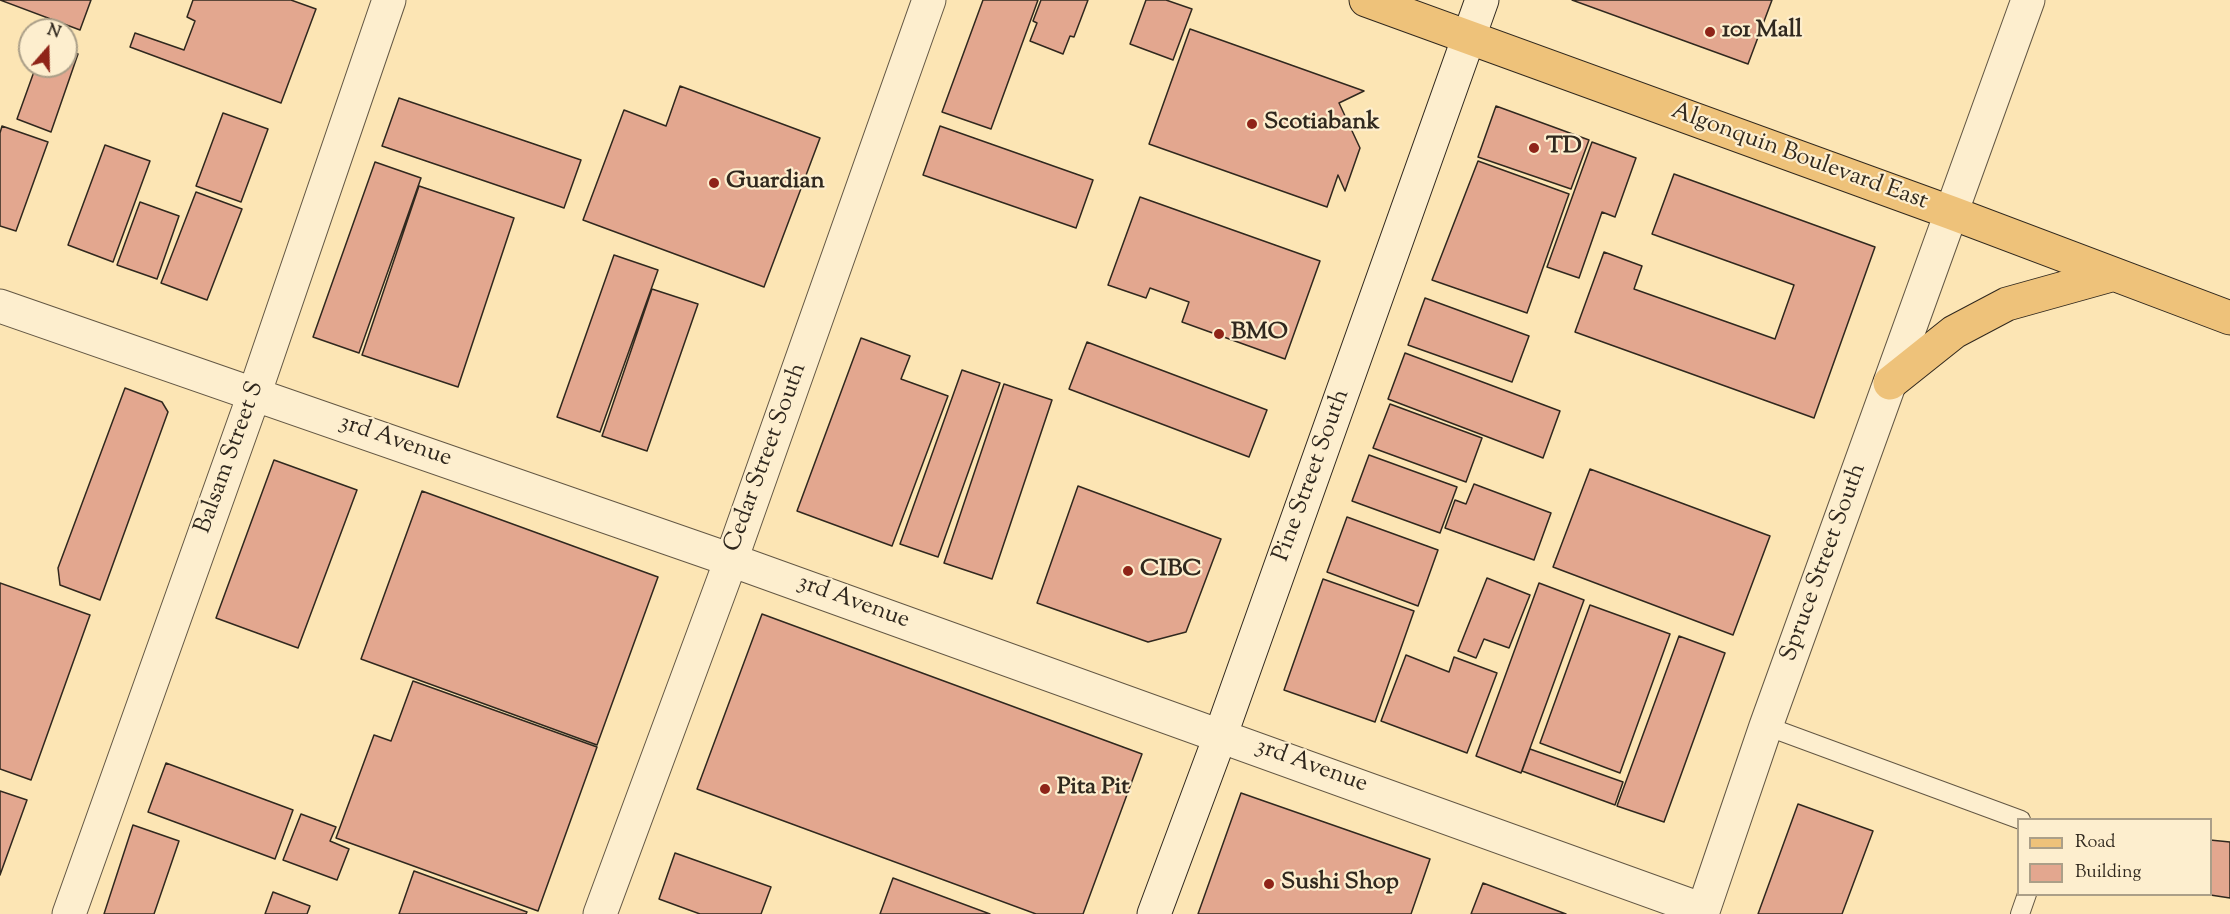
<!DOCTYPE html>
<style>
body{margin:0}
#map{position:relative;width:2230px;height:914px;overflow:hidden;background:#fce5b4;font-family:"Sorts Mill Goudy",serif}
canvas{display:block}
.legend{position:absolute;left:2017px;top:818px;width:195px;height:78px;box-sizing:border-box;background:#fdeece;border:2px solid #ab9f88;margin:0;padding:8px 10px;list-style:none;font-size:18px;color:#30281e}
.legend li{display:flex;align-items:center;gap:12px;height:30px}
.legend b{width:30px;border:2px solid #ab9f88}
.north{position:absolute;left:18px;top:18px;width:60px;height:60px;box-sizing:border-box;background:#fdeece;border:2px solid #ab9f88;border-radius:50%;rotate:20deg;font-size:16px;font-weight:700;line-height:24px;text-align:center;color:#30281e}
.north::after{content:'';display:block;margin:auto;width:21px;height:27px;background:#8f2418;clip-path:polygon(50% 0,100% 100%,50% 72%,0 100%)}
</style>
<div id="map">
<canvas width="2230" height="914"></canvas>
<ul class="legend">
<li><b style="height:8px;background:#eec27a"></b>Road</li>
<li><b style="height:16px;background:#e3a78f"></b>Building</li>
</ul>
<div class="north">N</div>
</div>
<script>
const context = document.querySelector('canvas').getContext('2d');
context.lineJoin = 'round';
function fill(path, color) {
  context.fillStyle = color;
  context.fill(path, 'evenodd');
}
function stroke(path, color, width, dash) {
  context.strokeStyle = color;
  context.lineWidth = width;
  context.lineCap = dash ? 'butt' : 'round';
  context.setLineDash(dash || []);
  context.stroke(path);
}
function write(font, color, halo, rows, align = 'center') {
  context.font = font + ' "Sorts Mill Goudy",serif';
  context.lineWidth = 4.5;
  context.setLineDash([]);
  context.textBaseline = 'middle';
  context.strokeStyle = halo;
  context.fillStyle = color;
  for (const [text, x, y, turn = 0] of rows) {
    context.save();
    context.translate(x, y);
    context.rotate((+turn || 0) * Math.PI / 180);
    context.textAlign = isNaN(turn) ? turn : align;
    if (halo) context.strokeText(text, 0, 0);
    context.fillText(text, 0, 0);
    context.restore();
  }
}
const building = new Path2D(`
 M0 0H91L80 30Z
 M193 0H291L316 9 281 103 130 47 135 33 184 50 195 21 187 17Z
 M983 0H1038L991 129 942 112Z
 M1041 0H1088L1074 37 1070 36 1063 54 1030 41 1037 23 1033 21Z
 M1146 0H1166L1192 9 1173 60 1130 44Z
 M1572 0H1772L1748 64Z
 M1190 29 1364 91 1339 103 1360 148 1345 191 1338 175 1327 207 1149 144Z
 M66 50 78 54 51 132 17 119 36 66H66Z
 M680 86 820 138 764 287 583 220 624 110 666 126Z
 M399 98 581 160 564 208 382 146Z
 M1496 106 1589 140 1571 189 1478 157Z
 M223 113 268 129 241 202 196 186Z
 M2 126 48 142 16 231 0 226V133Z
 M940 126 1093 180 1076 228 923 175Z
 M1592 142 1636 158 1615 217 1602 212 1579 278 1547 267Z
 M105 145 150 161 113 262 68 245Z
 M1478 161 1569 194 1527 313 1432 280Z
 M375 162 421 178 359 353 313 337Z
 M1674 174 1875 247 1814 418 1575 332 1604 252 1642 266 1634 289 1775 339 1794 285 1652 234Z
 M419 186 514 218 458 387 362 355Z
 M196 192 242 209 207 300 161 283Z
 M1140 197 1320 261 1285 359 1182 322 1189 302 1150 288 1146 298 1108 285Z
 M140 202 179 216 157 279 117 265Z
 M614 255 658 270 600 432 557 417Z
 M652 289 698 304 647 451 602 436Z
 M1425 298 1529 336 1512 382 1408 345Z
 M861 338 910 356 901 379 948 396 892 546 797 511Z
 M1087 342 1267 410 1249 457 1069 389Z
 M1405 353 1560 411 1543 458 1388 399Z
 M962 370 1000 383 938 557 900 544Z
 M1004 384 1052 400 992 579 944 563Z
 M125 388 162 402 168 412 100 600 60 585 58 568Z
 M1390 404 1482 438 1466 482 1373 448Z
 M1369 455 1457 487 1440 533 1352 501Z
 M274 460 357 490 298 648 216 618Z
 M1590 469 1770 536 1733 635 1553 567Z
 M1474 484 1551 513 1534 560 1445 528 1455 500 1466 504Z
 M1078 486 1221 539 1186 632 1148 642 1037 603Z
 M422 491 658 577 597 745 361 659Z
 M1347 517 1438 550 1418 606 1327 572Z
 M1487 578 1530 595 1509 648 1484 639 1476 658 1458 651Z
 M1323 579 1414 611 1375 722 1284 690Z
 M0 583 90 615 31 780 0 769Z
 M1539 583 1584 600 1521 773 1476 756Z
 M1590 605 1670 634 1620 773 1540 743Z
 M762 614 1142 754 1083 914H1036L697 789Z
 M1679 636 1725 653 1664 822 1617 806Z
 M1406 655 1449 672 1454 657 1497 673 1467 753 1381 721Z
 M413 681 597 747 538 911 336 838 374 735 391 741Z
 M1530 749 1623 782 1615 805 1522 771Z
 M166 763 293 810 275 859 148 812Z
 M0 791 27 800 0 875Z
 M1241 793 1430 859 1411 914H1198Z
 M1798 804 1873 831 1842 914H1758Z
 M301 814 336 827 330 841 349 849 337 880 283 860Z
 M133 825 179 841 154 914H104Z
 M2210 840 2230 842V898L2204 894H2210Z
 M675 853 771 887 761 914H700L659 899Z
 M414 871 527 912 526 914H399Z
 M893 878 990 914H880Z
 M1483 883 1566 914H1471Z
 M273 892 310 906 307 914H265Z`);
const lane = new Path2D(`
 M1766 726 2021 820
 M2020 914 2027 894`);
const street = new Path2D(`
 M0 306 731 560 1703 910
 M69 914 255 392 389 0
 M600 914 731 560 929 0
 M1702 914 1766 726 2028 0`);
const secondary = new Path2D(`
 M1154 914 1221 734 1482 0`);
const primary = new Path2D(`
 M1366 0 1952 213 2230 318
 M1890 383 1954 332 2007 304 2111 275`);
const markers = [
 [1710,32,6,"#8f2418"],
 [1252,124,6,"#8f2418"],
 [1534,148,6,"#8f2418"],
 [714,183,6,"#8f2418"],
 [1219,334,6,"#8f2418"],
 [1128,571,6,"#8f2418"],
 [1045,789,6,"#8f2418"],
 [1269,884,6,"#8f2418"]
];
const poiNames = [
 ["101 Mall",1722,32],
 ["Scotiabank",1264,124],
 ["TD",1546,148],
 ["Guardian",726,183],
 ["BMO",1231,334],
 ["CIBC",1140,571],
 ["Pita Pit",1057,789],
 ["Sushi Shop",1281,884]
];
const streetNames = [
 ["Algonquin Boulevard East",1799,158,20],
 ["3rd Avenue",395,442,19],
 ["Balsam Street S",231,458,-70],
 ["Cedar Street South",767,458,-70],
 ["Pine Street South",1313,476,-70],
 ["Spruce Street South",1825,563,-70],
 ["3rd Avenue",853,603,20],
 ["3rd Avenue",1311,767,20]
];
fill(building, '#e3a78f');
stroke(building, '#30281e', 1.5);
stroke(lane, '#635744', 20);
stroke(street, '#635744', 35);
stroke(secondary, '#30281e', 35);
stroke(primary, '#30281e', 35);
stroke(lane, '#fdeece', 18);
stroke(street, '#fdeece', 33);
stroke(secondary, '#fdeece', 33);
stroke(primary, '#eec27a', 33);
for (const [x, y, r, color] of markers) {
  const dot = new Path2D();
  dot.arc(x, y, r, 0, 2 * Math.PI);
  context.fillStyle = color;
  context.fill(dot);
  stroke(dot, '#fdeece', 2);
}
write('bold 24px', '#30281e', '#fdeece', poiNames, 'left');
write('24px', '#30281e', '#fdeece', streetNames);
</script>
